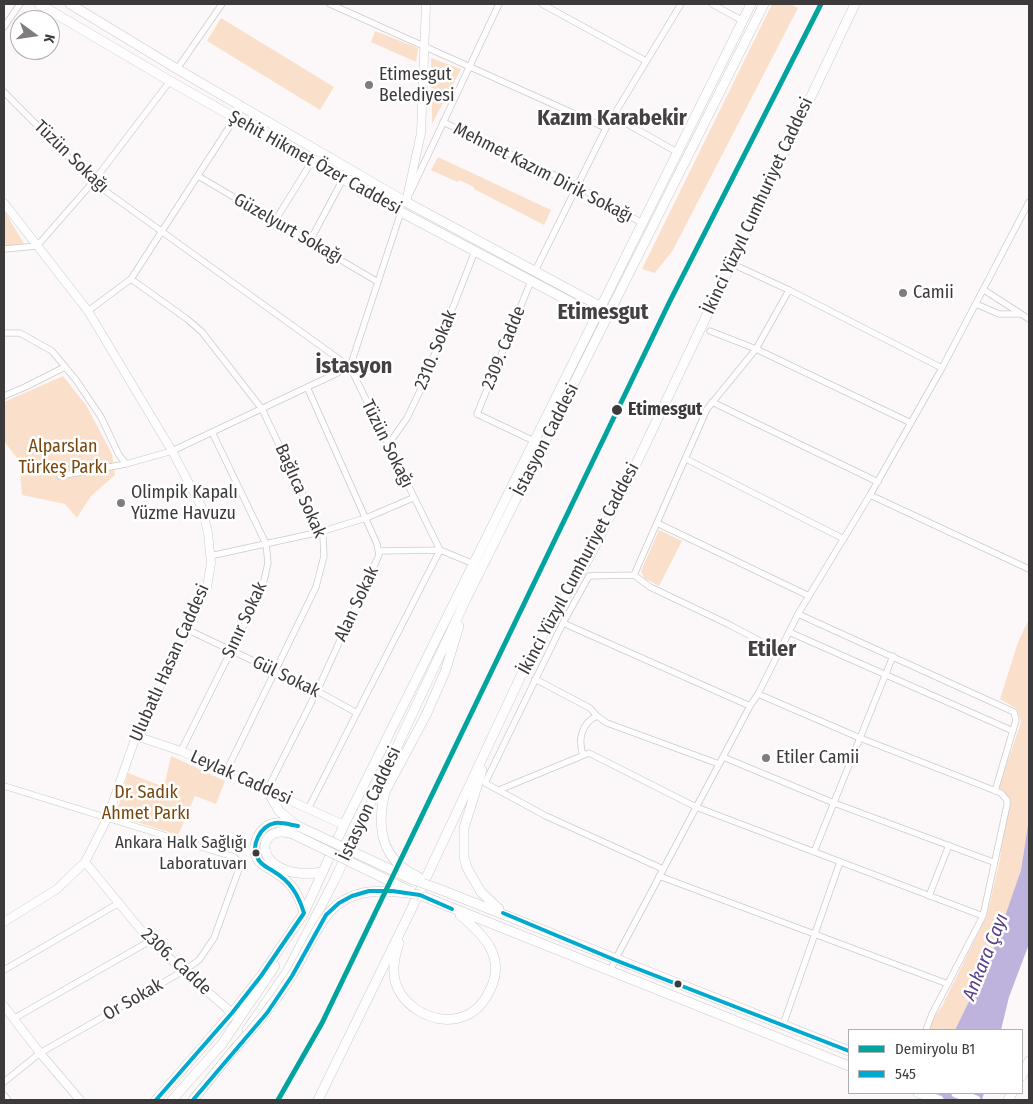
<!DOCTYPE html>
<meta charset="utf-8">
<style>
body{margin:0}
#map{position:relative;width:1033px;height:1104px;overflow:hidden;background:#fcf8f9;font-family:"Fira Sans Condensed",sans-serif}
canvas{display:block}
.frame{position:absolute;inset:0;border:5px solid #3d3a3b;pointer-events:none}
.legend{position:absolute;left:848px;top:1029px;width:175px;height:65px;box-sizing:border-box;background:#fff;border:1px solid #b1b0b1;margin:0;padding:6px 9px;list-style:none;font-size:15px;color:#3d3a3b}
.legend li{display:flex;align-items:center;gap:10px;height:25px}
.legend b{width:25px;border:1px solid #b1b0b1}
.north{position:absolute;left:10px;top:10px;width:50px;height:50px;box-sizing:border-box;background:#fff;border:1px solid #b1b0b1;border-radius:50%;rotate:104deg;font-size:14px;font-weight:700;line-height:20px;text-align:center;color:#3d3a3b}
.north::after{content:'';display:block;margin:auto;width:18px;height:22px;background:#807c7e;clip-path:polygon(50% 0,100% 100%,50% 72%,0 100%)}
</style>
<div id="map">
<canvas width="1033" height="1104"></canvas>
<div class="frame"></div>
<ul class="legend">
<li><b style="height:6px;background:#00a49f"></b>Demiryolu B1</li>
<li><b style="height:6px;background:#00a9ce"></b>545</li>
</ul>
<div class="north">K</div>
</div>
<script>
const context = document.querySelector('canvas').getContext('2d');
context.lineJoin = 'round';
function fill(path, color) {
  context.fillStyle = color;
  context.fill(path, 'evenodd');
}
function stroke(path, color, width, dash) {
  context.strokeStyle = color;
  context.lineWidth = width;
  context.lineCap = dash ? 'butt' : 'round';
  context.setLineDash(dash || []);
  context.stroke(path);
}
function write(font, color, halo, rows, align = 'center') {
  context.font = font + ' "Fira Sans Condensed",sans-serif';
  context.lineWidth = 5;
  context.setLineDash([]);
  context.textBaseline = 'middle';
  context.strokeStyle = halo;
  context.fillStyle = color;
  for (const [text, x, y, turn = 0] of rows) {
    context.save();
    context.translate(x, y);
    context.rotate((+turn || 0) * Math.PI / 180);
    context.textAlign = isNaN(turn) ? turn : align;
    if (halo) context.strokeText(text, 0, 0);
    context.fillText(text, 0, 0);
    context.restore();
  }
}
const green = new Path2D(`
 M772 4H790L798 8 673 250 655 273 642 269Z
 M221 18 334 87 320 110 207 41Z
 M375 31 418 48 416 62 371 42Z
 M431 58 461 69 432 124Z
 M438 157 551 210 544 225 474 189V187L459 180 457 182 431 170Z
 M4 210 26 247 4 248Z
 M63 376 86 405 112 454 115 475 91 496 77 518 65 504 22 495 19 461 4 441V402Z
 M659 530 682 541 659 586 644 578 641 571Z
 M1029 619V818L1021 870 991 956 955 1030H925L942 1006 987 915 1000 859 1008 802 999 787 1021 722 1017 709 1000 699 1018 642Z
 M171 756 225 781 216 804 195 796 178 835 124 818 117 811 128 773 164 787Z`);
const water = new Path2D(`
 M1029 818V944L1009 997 1001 1030H955L991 956 1021 870Z
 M931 1093H984L982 1100H930Z`);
const minor = new Path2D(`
 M330 4 606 128
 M542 4 646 61
 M712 4 743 21
 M4 27 20 4
 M177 69 222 4
 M4 92 93 182 350 367 440 550 308 809
 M613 116 677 152
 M443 122 577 186 642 223
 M198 176 378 282
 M410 193 499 4
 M275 221 312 161
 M310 241 343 179
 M4 249 37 246 93 182 170 81
 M739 267 789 290 942 368
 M535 271 606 128 681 4
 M131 279 187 319 202 332 262 409 323 537 324 556 316 587 226 772
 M531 281 477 414 534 441
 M984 290 1029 319
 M976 304 999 314H1021
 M88 311 131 279 235 118
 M710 331 756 349 911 423
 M4 333H20L52 351 76 380 101 417 119 455 126 464
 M4 396 25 387 65 367
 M712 402 878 482
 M388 445 407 418 421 389 475 251
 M686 459 844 539
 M60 476 126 464 172 451 350 367 401 212
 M870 495 1029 569
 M657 523 809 596
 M379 551 440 550 474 564
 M210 556 320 532 366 518 413 498
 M634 575 650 587 728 624 779 651
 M798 614 1014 712 1016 720 995 791
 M563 623 750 706
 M186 629 317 691 357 713
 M789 632 1013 731
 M535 679 590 708 597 716 607 723 719 764
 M758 694 860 738 1001 793 1007 800V805L983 916 932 1014 926 1030
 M181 751 262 589 268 563 266 544 212 432
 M583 755C578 740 581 723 597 716
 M723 757 834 803 993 862
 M4 786 234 857 239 862V869L214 938 199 960 185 970 40 1053 4 1082
 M267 790 317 691 379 555 377 544 307 387
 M499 790 589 753 696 807 983 916
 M814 852 893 656
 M663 869 546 816 485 783 563 623 589 576 634 575 707 409 756 349 789 290
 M659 876 948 984
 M929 896 949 845
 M4 970 119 903
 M610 972 615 960 750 706 758 694 798 614 870 495 942 368 1029 202
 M13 1019 150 941
 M783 1025 840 862
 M4 1095 8 1100`);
const tertiary = new Path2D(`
 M406 202 421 133 426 4
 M4 203 88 311 172 451 202 508 208 533 211 563 207 587 136 736 107 819 85 862 57 889 4 922
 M136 736 181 751 344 825
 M85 862 150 941 232 1013
 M4 1006 40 1053 80 1100`);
const secondary = new Path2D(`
 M482 770 464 828V857L467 868 481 892 499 909
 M439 889 849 1051
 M420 895 849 1066
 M399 943C396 952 393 963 394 973 395 1004 434 1027 462 1017 475 1013 483 1004 489 992 507 958 485 936 460 915
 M1022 1076 1029 1061
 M918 1093 939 1100
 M956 1093 976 1100
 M318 1100 411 910 526 665 547 627 591 554 637 462 855 4
 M1008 1100 1012 1093`);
const primary = new Path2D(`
 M39 4 170 81 401 212 601 318
 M70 4 177 69 406 202 605 309
 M267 790 279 811 296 825
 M385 792 426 715 445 672 459 626
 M298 826C291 825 282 822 275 823 260 825 249 846 258 860 261 865 268 868 273 871 292 883 298 892 304 913L303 916
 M293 834C263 824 254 855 281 868 294 875 309 874 323 872
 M247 1030 287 972 335 879 467 597 764 4
 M156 1100 232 1013 261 976 304 913 344 825 751 4
 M172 1100 222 1044 275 966
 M193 1100 236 1047`);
const primaryBridge = new Path2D(`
 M385 792C378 819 379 849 403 868 408 872 414 874 420 878
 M298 826 411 879 439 889
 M293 834 410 891
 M232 1052C255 1027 273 1005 291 977 301 961 309 943 319 927 342 886 379 888 420 895`);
const bus1 = new Path2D(`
 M503 913 615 960 849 1051
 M156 1100 232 1013 261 976 304 913C298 894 290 881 273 871 267 867 261 865 258 859 250 846 260 826 275 823 283 822 291 825 298 826
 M193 1100 267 1013 292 976 326 915 339 903 352 896 369 891H392L420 895 452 909`);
const rail1 = new Path2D(`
 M278 1100 322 1023 669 303 821 4`);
const markers = [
 [369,85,5,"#807c7e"],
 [903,293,5,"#807c7e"],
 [617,410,6,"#3d3a3b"],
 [121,503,5,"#807c7e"],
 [766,758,5,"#807c7e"],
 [256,853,4.5,"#3d3a3b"],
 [678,984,4.5,"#3d3a3b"]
];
const busNames = [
 ["Ankara Halk Sağlığı",247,843],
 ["Laboratuvarı",247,864]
];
const poiNames = [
 ["Etimesgut",379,75],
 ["Belediyesi",379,96],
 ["Camii",913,293],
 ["Olimpik Kapalı",131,493],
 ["Yüzme Havuzu",131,514],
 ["Etiler Camii",776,758]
];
const streetNames = [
 ["Tüzün Sokağı",71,157,44],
 ["Şehit Hikmet Özer Caddesi",315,163,29],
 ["Mehmet Kazım Dirik Sokağı",543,173,27],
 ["İkinci Yüzyıl Cumhuriyet Caddesi",758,206,-65],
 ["Güzelyurt Sokağı",288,229,30],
 ["2309. Cadde",504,348,-68],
 ["2310. Sokak",436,350,-68],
 ["İstasyon Caddesi",546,440,-63],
 ["Tüzün Sokağı",387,444,64],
 ["Bağlıca Sokak",300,491,66],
 ["İkinci Yüzyıl Cumhuriyet Caddesi",579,569,-62],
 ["Alan Sokak",357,604,-65],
 ["Sınır Sokak",245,620,-65],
 ["Ulubatlı Hasan Caddesi",170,663,-66],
 ["Gül Sokak",286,677,26],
 ["Leylak Caddesi",241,778,24],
 ["İstasyon Caddesi",370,804,-65],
 ["2306. Cadde",176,962,43],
 ["Or Sokak",133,1000,-30]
];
const stopNames = [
 ["Etimesgut",628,410]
];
const parkNames = [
 ["Alparslan",63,447],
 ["Türkeş Parkı",63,468],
 ["Dr. Sadık",146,793],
 ["Ahmet Parkı",146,814]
];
const waterNames = [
 ["Ankara Çayı",986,957,-68]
];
const districtNames = [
 ["Kazım Karabekir",612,119],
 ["Etimesgut",603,313],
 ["İstasyon",354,367],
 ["Etiler",772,650]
];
fill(green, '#fae0cb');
fill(water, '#beb3dd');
stroke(minor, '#cdcacb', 7);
stroke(tertiary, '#cdcacb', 9);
stroke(secondary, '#cdcacb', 10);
stroke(primary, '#cdcacb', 10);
stroke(minor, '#fffefe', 5.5);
stroke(tertiary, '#fffefe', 8);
stroke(secondary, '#fffefe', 9);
stroke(primary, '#fffefe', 9);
stroke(primaryBridge, '#cdcacb', 10, []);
stroke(primaryBridge, '#fffefe', 9);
stroke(bus1, '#00a9ce', 4);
stroke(rail1, '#00a49f', 5);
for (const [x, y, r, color] of markers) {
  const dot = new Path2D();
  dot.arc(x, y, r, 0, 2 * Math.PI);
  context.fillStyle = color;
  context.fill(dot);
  stroke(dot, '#fff', 2);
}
write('17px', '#3d3a3b', '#fff', busNames, 'right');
write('18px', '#3d3a3b', '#fff', poiNames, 'left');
write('18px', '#3d3a3b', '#fff', streetNames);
write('bold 18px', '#3d3a3b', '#fff', stopNames, 'left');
write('18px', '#79460e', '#fff', parkNames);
write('italic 19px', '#563e88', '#fff', waterNames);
write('bold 22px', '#454041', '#fff', districtNames);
</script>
